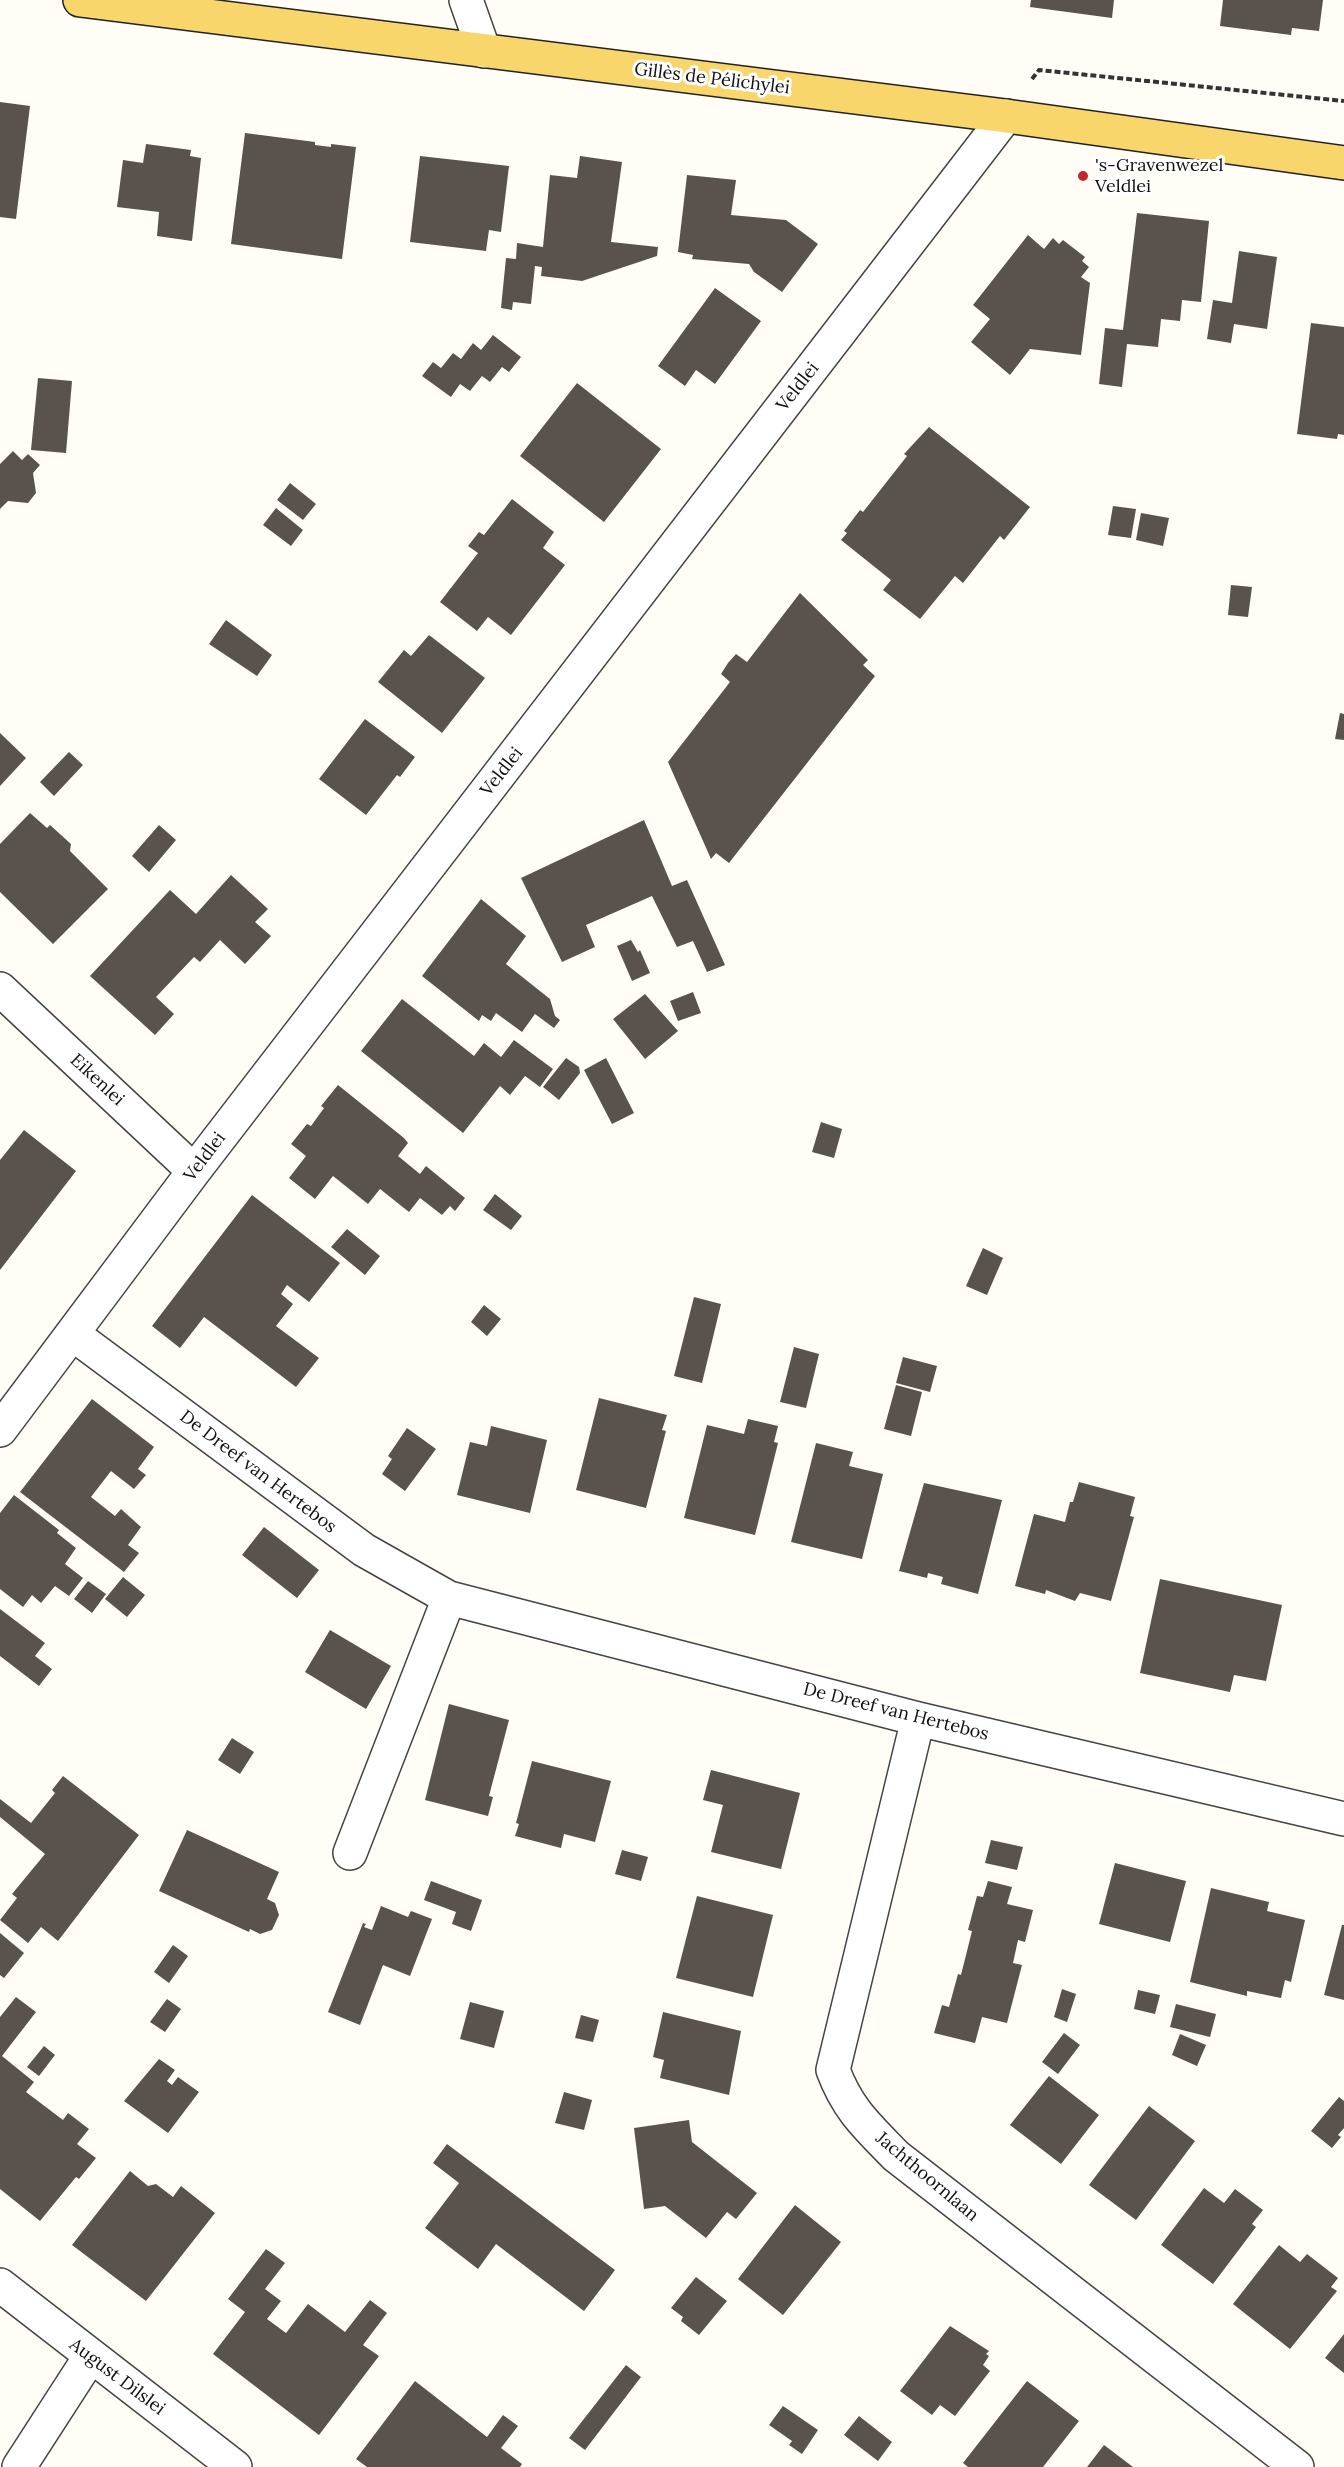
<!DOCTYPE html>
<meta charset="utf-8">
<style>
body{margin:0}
canvas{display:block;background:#fffdf5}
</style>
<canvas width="1344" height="2467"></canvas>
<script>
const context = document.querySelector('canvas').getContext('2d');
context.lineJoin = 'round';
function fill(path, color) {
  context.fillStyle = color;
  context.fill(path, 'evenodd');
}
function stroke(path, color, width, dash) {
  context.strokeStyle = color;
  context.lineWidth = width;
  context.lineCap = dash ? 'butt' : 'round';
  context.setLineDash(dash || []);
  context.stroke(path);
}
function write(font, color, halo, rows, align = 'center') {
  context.font = font + ' Lora,serif';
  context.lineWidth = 6;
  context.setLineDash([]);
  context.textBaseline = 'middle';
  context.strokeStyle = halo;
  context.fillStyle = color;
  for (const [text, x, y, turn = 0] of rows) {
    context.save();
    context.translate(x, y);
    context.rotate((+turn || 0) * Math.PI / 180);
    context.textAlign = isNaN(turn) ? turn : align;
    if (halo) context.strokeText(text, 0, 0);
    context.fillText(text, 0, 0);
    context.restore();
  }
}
const building = new Path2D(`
 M1031 0H1114L1112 18 1030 7Z
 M1223 0H1323L1319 31 1292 28 1291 35 1220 26Z
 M0 102 30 106 16 219 0 217Z
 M245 133 315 142V145L331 147V144L356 147 342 259 231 244Z
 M146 144 191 150 190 156 201 158 192 241 157 236 159 212 117 207 123 160 143 163Z
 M420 156 509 166 501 232 489 230 486 251 410 242Z
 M580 156 622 162 611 242 658 247 657 256 582 281 541 276 542 267 535 266 531 304 513 302 512 310 501 308 506 258 516 259 517 243 543 247 550 175 577 178Z
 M687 175 736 180 731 215 786 220 818 244 782 292 754 272 749 264 692 259 693 255 678 252Z
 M1137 213 1209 221 1201 302 1182 300 1180 321 1161 319 1158 347 1127 344 1122 387 1099 384 1105 328 1123 330Z
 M1028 235 1044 249 1053 238 1059 244 1063 240 1085 257 1082 261 1089 267 1081 277 1090 283 1081 355 1030 349 1010 375 971 342 990 319 973 305Z
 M1239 251 1277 257 1267 329 1234 324 1231 343 1207 339 1213 300 1232 303Z
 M715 288 761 321 715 384 696 370 685 386 658 366Z
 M1311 323 1344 327V435L1338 434 1337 439 1297 434Z
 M493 335 521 357 509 372 502 367 490 382 482 376 470 391 460 384 451 397 422 376 433 362 441 368 453 353 461 359 473 343 481 350Z
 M38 378 72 381 66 453 31 450Z
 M577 383 661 449 604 522 520 456Z
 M929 427 1030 507 1004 540 1000 536 963 583 955 576 920 619 883 590 891 580 841 540 847 533 844 531 860 510 863 512 907 456 904 454Z
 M13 451 22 460 28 454 40 465 33 473 36 493 28 503 8 501 0 509V464Z
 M290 483 316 504 303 520 277 500Z
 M512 499 554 532 543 548 565 565 511 635 488 617 477 631 440 602 478 553 468 546 479 532 484 535Z
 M1113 506 1136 509 1131 538 1108 535Z
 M276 508 303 530 291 546 263 525Z
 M1141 513 1169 518 1163 546 1136 540Z
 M1231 585 1252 587 1248 617 1228 615Z
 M800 593 868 660 863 665 875 676 729 863 716 853 711 859 668 762 730 682 721 674 728 663 736 654 747 662Z
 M226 620 272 655 257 676 209 644Z
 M429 635 485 678 442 733 378 682 404 650 411 656Z
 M1340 713 1344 714V740L1335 739Z
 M365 719 415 757 400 777 397 775 366 815 319 779Z
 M0 733 26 758 0 786Z
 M69 752 83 765 54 796 40 782Z
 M30 813 47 828 50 825 71 844 70 851 108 889 53 944 0 892V844Z
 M644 820 672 886 687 880 725 965 707 972 693 941 677 947 652 896 586 925 595 947 562 962 521 878Z
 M159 825 176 840 149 872 132 856Z
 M231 875 268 909 255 922 271 936 245 964 220 940 200 962 194 957 156 997 174 1014 155 1035 90 976 170 890 196 914Z
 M481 899 526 936 506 964 550 999 555 1016 560 1020 554 1028 535 1014 522 1032 496 1013 491 1021 482 1015 479 1021 422 976Z
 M631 940 638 952 640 950 650 973 632 981 617 946Z
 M693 992 701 1013 678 1021 670 1001Z
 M645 994 678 1031 645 1059 613 1019Z
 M402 999 474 1056 484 1043 501 1057 514 1040 553 1069 540 1087 525 1076 510 1095 500 1086 463 1133 361 1051Z
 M566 1058 579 1067 580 1073 559 1100 543 1087Z
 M606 1058 634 1113 612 1124 584 1070Z
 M338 1085 404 1138 408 1143 398 1156 420 1174 426 1166 465 1198 455 1211 450 1206 442 1215 420 1198 409 1212 380 1189 368 1204 333 1176 315 1199 289 1178 306 1156 291 1144 307 1124 311 1126 324 1108 321 1106Z
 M821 1122 842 1129 834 1158 812 1152Z
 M24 1130 76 1171 0 1270V1160Z
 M495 1194 522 1216 511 1230 483 1210Z
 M252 1195 340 1263 309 1302 287 1285 281 1294 293 1304 276 1326 319 1358 296 1387 204 1317 180 1348 152 1326Z
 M347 1229 380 1256 365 1275 331 1247Z
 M983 1248 1003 1258 987 1295 966 1286Z
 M694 1297 721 1304 702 1383 674 1376Z
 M484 1305 501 1319 487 1336 471 1322Z
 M794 1347 819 1354 806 1408 780 1402Z
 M903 1357 937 1366 930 1392 896 1383Z
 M896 1385 922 1392 911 1436 884 1429Z
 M599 1398 667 1415 662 1430 666 1431 646 1508 576 1490Z
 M92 1399 154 1447 138 1469 146 1475 134 1489 111 1471 91 1497 115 1516 121 1509 141 1527 128 1545 139 1553 124 1572 20 1492Z
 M748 1419 778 1426 774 1442 778 1443 755 1535 684 1518 707 1425 744 1434Z
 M491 1426 547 1440 530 1513 457 1495 470 1442 487 1446Z
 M407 1428 436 1449 405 1491 382 1474 392 1459 388 1456Z
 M816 1443 853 1452 849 1466 883 1474 862 1559 791 1542Z
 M1079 1482 1135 1497 1130 1516 1134 1517 1111 1601 1080 1593 1075 1601 1046 1590 1045 1594 1015 1586 1034 1514 1065 1522 1070 1502H1073Z
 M924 1483 1002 1500 978 1594 941 1584 943 1577 928 1573 927 1578 899 1571Z
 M14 1495 59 1530 57 1533 76 1548 65 1564 83 1578 69 1596 55 1586 41 1603 32 1595 23 1607 0 1589V1513Z
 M264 1527 319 1570 297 1598 242 1555Z
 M123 1577 145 1595 127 1617 105 1599Z
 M1160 1579 1282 1605 1266 1681 1234 1675 1230 1692 1140 1673Z
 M88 1581 106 1594 92 1613 74 1599Z
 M0 1609 45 1643 35 1656 52 1669 39 1686 0 1656Z
 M330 1630 391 1666 366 1709 305 1672Z
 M449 1704 509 1720 489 1796 493 1797 488 1816 425 1800Z
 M232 1738 254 1752 240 1774 218 1760Z
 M532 1761 611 1781 595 1842 564 1834 561 1848 515 1836 519 1824 516 1823Z
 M711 1770 800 1793 781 1869 711 1852 723 1805 703 1800Z
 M63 1776 139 1835 58 1941 41 1927 28 1943 0 1920 17 1898 12 1894 45 1854 0 1817V1799L31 1823 55 1793 52 1790Z
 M187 1830 279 1872 267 1899 275 1903 279 1915 272 1930 260 1934 250 1929 249 1932 159 1891Z
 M991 1840 1023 1847 1017 1870 985 1863Z
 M622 1850 648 1857 641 1881 615 1874Z
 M1115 1863 1186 1881 1170 1942 1099 1924Z
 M431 1881 482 1900 471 1931 452 1924 456 1912 424 1900Z
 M988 1881 1012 1887 1007 1904 1033 1910 1025 1942 1018 1940 1013 1963 1022 1965 1007 2023 982 2017 975 2043 934 2033 942 2005 949 2007 958 1974 961 1975 972 1931 968 1930 977 1896 983 1897Z
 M1211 1888 1269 1902 1267 1911 1305 1920 1291 1982 1285 1980 1281 1998 1247 1991V1996L1190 1982Z
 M697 1896 773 1915 753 1997 676 1978Z
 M381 1906 408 1917 411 1911 432 1919 410 1976 383 1965 360 2025 328 2012 363 1923 366 1924 364 1927 372 1930Z
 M1342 1925H1344V2000L1324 1995Z
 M0 1933 24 1953 4 1978 0 1975Z
 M173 1945 188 1956 169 1983 154 1972Z
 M1062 1989 1076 1994 1067 2022 1054 2017Z
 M1138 1990 1160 1995 1155 2014 1134 2009Z
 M16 1997 36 2012 2 2056 34 2082 26 2092 63 2120 68 2113 89 2129 77 2144 96 2158 79 2179 76 2177 40 2221 0 2189V2017Z
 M167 1999 181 2009 165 2032 150 2022Z
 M470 2002 504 2011 494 2048 460 2039Z
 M1176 2004 1216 2014 1210 2037 1170 2027Z
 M663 2012 741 2031 729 2095 660 2078 664 2060 653 2057Z
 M581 2015 599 2020 593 2042 575 2038Z
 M1064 2033 1080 2045 1058 2074 1042 2062Z
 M1180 2034 1206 2045 1197 2066 1172 2055Z
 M44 2046 55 2055 39 2076 27 2067Z
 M159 2059 175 2070 167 2081 172 2085 178 2077 199 2092 168 2133 124 2101Z
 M1049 2076 1099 2115 1061 2164 1010 2125Z
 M564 2092 592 2100 584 2130 555 2123Z
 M1339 2097 1344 2101V2128L1338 2135 1341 2137 1332 2148 1311 2131Z
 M1149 2106 1195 2141 1136 2220 1089 2185Z
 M689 2120 692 2142 757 2193 736 2219 727 2212 706 2238 665 2206 644 2209 634 2128Z
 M447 2144 615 2270 584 2311 496 2244 478 2269 425 2228 459 2183 433 2163Z
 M130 2171 148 2186 156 2184 173 2197 181 2186 215 2213 146 2301 72 2245Z
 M1204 2188 1224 2203 1235 2189 1263 2210 1252 2224 1256 2227 1213 2284 1161 2245Z
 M795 2205 841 2242 783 2315 738 2279Z
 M1279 2245 1300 2262 1307 2254 1338 2278 1331 2287 1337 2291 1290 2349 1233 2304Z
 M266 2249 285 2263 265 2289 281 2301 267 2319 286 2333 308 2304 345 2332 370 2300 387 2313 363 2345 379 2356 319 2435 213 2354 245 2312 228 2299Z
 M696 2277 727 2301 699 2335 681 2321 683 2317 671 2308Z
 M950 2326 989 2351 986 2354 989 2356 983 2365 990 2371 955 2416 940 2405 932 2415 900 2391Z
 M1344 2334V2373L1325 2358Z
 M626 2365 641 2377 585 2450 569 2438Z
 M415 2381 487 2437 503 2415 518 2426 501 2448 522 2464 520 2467H367L356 2459Z
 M1027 2381 1079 2421 1043 2467H968L963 2463Z
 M783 2406 818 2430 802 2454 789 2445 792 2441 769 2425Z
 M859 2416 892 2442 878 2461 844 2435Z
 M1104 2445 1133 2467H1087Z`);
const path = new Path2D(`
 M1032 79 1039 70 1344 101`);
const minor = new Path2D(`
 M466 0 484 51
 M0 989 194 1171
 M74 1335 364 1550 449 1598 918 1719 1344 1819
 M0 1430 194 1171 1006 116
 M918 1719 833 2070C848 2110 867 2126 896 2156L1297 2467
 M350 1853 449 1598
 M0 2285 235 2467
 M19 2467 90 2357`);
const major = new Path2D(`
 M80 0 1006 116 1344 163`);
const markers = [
 [1083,176,6,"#c4262e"]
];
const streetNames = [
 ["Gillès de Pélichylei",712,79,7],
 ["Veldlei",798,387,-52],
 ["Veldlei",502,772,-52],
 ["Eikenlei",97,1080,43],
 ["Veldlei",205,1157,-53],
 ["De Dreef van Hertebos",258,1472,37],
 ["De Dreef van Hertebos",896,1712,14],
 ["Jachthoornlaan",927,2177,40],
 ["August Dilslei",117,2377,37]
];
const poiNames = [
 ["'s-Gravenwezel",1095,166],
 ["Veldlei",1095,187]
];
fill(building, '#5a524d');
stroke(minor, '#444', 36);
stroke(major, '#222', 36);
stroke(path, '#333', 4, [6, 3]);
stroke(minor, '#fff', 33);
stroke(major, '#f9d66b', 33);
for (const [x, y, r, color] of markers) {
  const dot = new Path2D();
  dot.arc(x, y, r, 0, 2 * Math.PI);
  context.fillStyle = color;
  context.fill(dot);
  stroke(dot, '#fff', 2);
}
write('18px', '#111', '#fff', streetNames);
write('18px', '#111', '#fff', poiNames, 'left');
</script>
